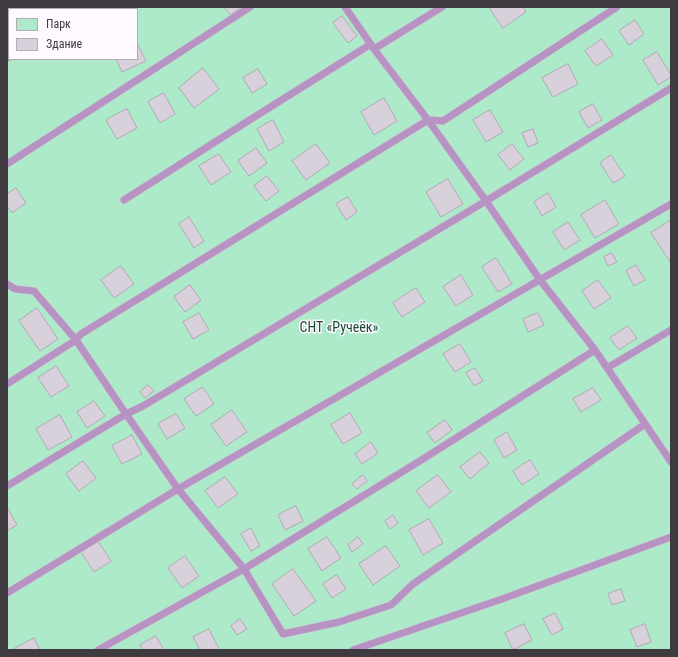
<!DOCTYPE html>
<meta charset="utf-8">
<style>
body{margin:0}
#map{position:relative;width:678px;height:657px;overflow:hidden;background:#f3eaf5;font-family:"Roboto Condensed",sans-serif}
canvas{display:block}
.frame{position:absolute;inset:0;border:8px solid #3e3a3f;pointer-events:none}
.legend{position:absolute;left:8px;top:8px;width:130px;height:52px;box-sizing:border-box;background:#fdf9fe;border:1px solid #b1adb2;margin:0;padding:5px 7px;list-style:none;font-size:12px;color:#3e3a3f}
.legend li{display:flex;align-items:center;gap:8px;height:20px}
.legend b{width:20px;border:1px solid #b1adb2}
</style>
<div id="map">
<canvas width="678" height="657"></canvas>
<div class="frame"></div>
<ul class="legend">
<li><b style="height:11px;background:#aceaca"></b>Парк</li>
<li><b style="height:11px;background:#d8d0db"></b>Здание</li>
</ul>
</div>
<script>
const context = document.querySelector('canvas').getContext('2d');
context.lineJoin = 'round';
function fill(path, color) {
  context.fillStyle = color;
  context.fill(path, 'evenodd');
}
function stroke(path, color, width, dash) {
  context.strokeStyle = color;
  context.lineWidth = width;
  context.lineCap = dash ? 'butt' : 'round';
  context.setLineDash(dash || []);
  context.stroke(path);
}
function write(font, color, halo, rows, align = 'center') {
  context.font = font + ' "Roboto Condensed",sans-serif';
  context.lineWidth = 3;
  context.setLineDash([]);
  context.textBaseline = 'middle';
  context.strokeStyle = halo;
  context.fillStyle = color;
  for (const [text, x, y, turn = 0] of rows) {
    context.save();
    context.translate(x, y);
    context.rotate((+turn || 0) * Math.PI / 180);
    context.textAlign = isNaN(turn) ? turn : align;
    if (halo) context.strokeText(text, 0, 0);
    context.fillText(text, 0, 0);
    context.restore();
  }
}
const green = new Path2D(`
 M7 7H671V650H7ZM9 9H137V59H9Z`);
const building = new Path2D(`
 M224 7H241L231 15Z
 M489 7H523L526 12 503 28Z
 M342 16 357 36 348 43 333 23Z
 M635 20 644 34 629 45 619 31Z
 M602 39 613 55 596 66 585 51Z
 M137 43 146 61 122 72 116 59H137Z
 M657 52 671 75V77L658 85 643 60Z
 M568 64 578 84 553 97 542 78Z
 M203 68 219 89 194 108 179 88Z
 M258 69 267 84 252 93 243 78Z
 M164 93 175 114 160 123 148 102Z
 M384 98 397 121 374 135 361 112Z
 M593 104 602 120 588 128 579 112Z
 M127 109 137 128 117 139 106 120Z
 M490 110 503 132 486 142 473 120Z
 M273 120 284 142 269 151 257 129Z
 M533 129 538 143 528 147 522 133Z
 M316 144 330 163 306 180 292 161Z
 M512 144 524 159 510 170 498 155Z
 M256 148 267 163 249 176 238 161Z
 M219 154 231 172 211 185 199 166Z
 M611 155 625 176 613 183 600 163Z
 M267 176 279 191 266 201 254 186Z
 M448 179 463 204 441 217 426 192Z
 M16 188 26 203 12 213 7 206V194Z
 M548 193 556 207 542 216 534 202Z
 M348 197 357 212 346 220 336 204Z
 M605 200 619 224 595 238 581 215Z
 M189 217 204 241 194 248 179 224Z
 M671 220V263L651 233Z
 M568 222 580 240 564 250 553 232Z
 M612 253 617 262 608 266 604 257Z
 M496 258 512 284 498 292 482 267Z
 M636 265 645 280 634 286 626 271Z
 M121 266 134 284 114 298 101 280Z
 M461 275 473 295 456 306 443 287Z
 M598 280 611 298 594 309 582 291Z
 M190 285 201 300 185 312 174 297Z
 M416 288 425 302 402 317 393 303Z
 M37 308 58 339 40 351 19 321Z
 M199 313 209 330 193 339 183 322Z
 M538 313 544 325 528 332 523 319Z
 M628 326 637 338 619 350 610 338Z
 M460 344 471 362 455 372 443 354Z
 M56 366 69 386 51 397 38 378Z
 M475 368 483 381 474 386 466 373Z
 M148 385 154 391 145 398 140 392Z
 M203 387 214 404 196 416 184 399Z
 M593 388 601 400 581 412 573 399Z
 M94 401 105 416 87 428 77 412Z
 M232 410 247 432 226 446 211 425Z
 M350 413 362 433 343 444 331 425Z
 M176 414 185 428 167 439 158 424Z
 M60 415 72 437 48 450 36 429Z
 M445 420 452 430 435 443 427 433Z
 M507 432 517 450 504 458 494 440Z
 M132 435 142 454 122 464 112 446Z
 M371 442 378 453 362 464 355 454Z
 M480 452 489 463 470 479 460 467Z
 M530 460 539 474 522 485 513 471Z
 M83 461 96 478 79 491 66 474Z
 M363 475 367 481 357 489 352 484Z
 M438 475 451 492 429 508 416 491Z
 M225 477 238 494 218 508 205 491Z
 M296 506 303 521 285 530 278 515Z
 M7 507 17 525 7 531Z
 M393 515 398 523 390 529 385 521Z
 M429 519 443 543 423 555 409 530Z
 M251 528 260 546 251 551 241 534Z
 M327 537 341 558 322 571 308 549Z
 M358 537 363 544 352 552 348 545Z
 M98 541 111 561 94 572 81 552Z
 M386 546 400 566 373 585 359 564Z
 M185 556 199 576 182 588 168 568Z
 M293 569 316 601 294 616 272 584Z
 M337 575 346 589 332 598 323 584Z
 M621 589 625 601 612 605 608 594Z
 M555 613 563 629 552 635 543 619Z
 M240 619 247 629 237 635 231 626Z
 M524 624 532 640 513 650 505 633Z
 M645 624 651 642 637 647 630 630Z
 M209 629 219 649 217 650H200L193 637Z
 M156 636 164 650H143L140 645Z
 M34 638 40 650H15L14 649Z`);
const lane = new Path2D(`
 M345 7 374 49 428 120 486 201 540 280 595 350 671 462
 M85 9 88 7
 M374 49 442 7
 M7 58 9 57
 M7 164 250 7
 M124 200 248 121 371 44
 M7 284 15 289 34 291 76 340 126 414 178 489 244 569 283 634 339 622 391 605 413 584 645 424
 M607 368 671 330
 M7 384 76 340 81 334 428 120 443 121 617 7
 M7 486 126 414 143 406 486 201 671 88
 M7 593 178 489 671 204
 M98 650 244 569 423 459 595 350
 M353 650 502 599 671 537`);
const parkNames = [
 ["СНТ «Ручеёк»",339,328]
];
fill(green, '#aceaca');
fill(building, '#d8d0db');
stroke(building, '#b1a9b4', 1);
stroke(lane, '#cfc7d1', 8);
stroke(lane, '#b793c3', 7);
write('14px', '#1d4835', '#fdf9fe', parkNames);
</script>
